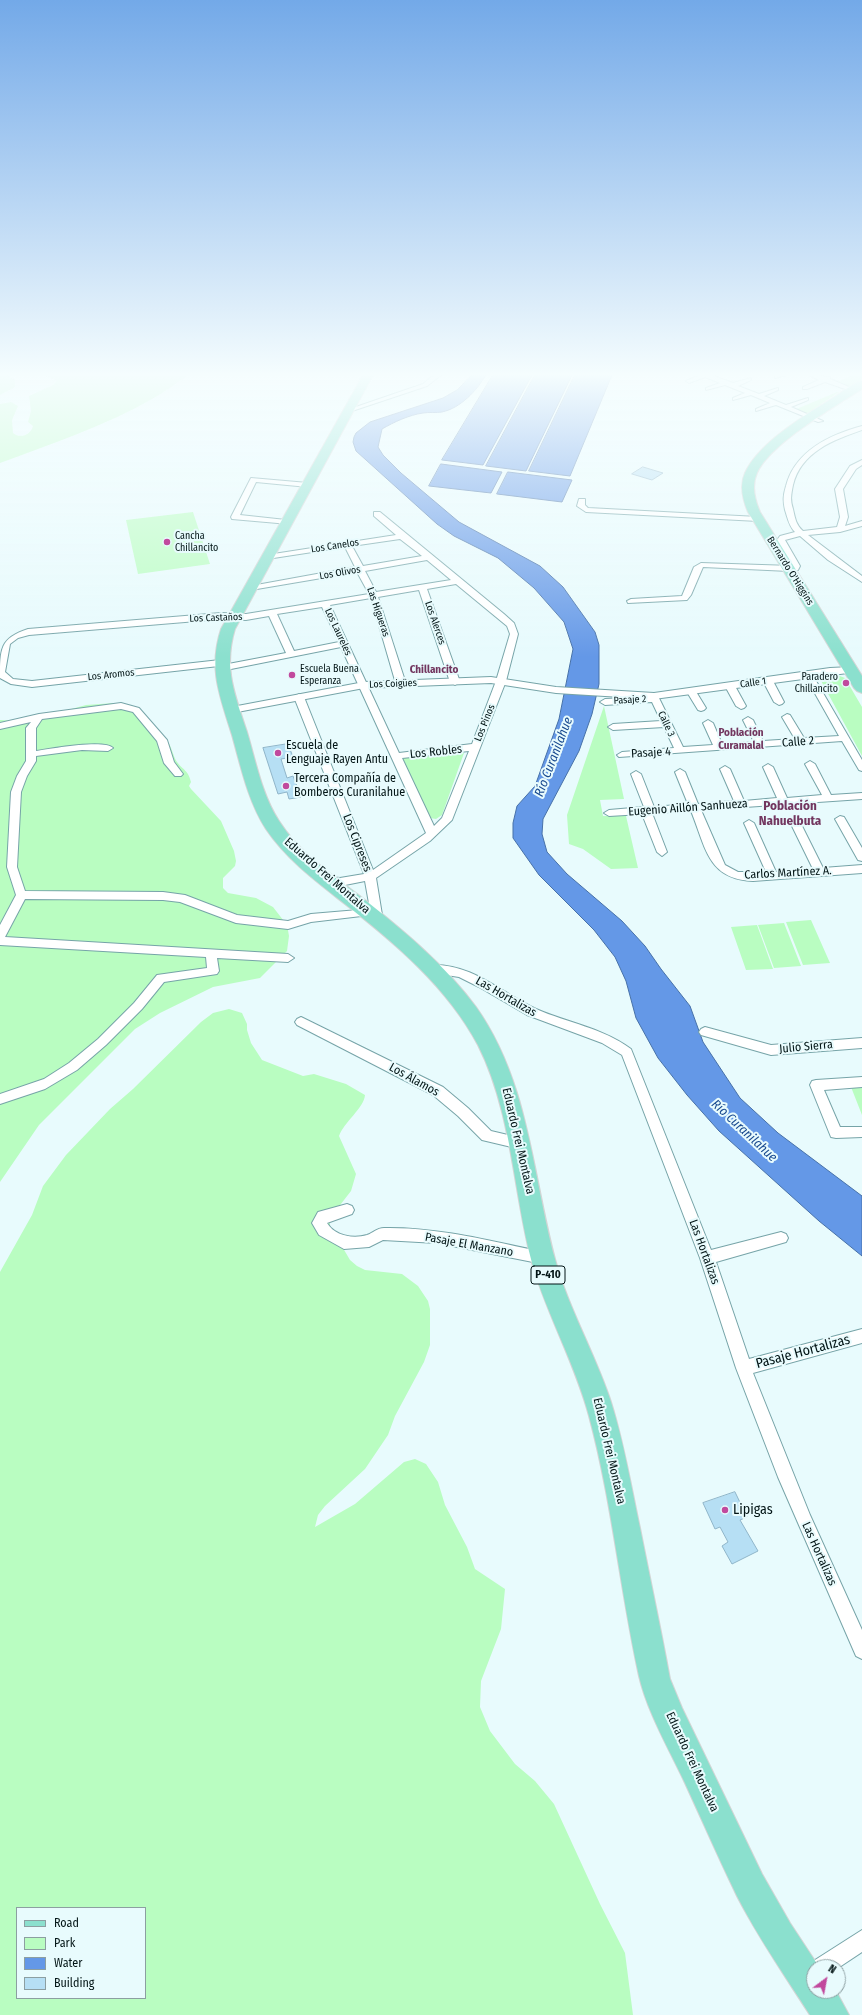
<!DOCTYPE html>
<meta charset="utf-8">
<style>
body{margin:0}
#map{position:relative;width:862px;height:2015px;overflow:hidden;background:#e8fbfd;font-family:"Fira Sans Condensed",sans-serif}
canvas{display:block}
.legend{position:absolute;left:16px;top:1907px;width:130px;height:92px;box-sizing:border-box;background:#e8fbfd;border:1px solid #8c9fa1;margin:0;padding:5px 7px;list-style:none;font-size:12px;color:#031516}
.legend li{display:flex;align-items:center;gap:8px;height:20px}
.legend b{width:20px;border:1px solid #8c9fa1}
.north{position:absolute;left:806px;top:1959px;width:40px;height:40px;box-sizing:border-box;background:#e8fbfd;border:1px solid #8c9fa1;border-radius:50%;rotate:32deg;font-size:11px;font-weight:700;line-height:16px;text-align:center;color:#031516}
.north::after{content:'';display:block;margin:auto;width:14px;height:18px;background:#c1499d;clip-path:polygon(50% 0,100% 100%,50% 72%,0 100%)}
</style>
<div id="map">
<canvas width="862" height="2015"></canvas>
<ul class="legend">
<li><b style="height:5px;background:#8be0ce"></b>Road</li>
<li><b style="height:11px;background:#b9fdc1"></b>Park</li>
<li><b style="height:11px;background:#6498e7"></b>Water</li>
<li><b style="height:11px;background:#b6dff4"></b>Building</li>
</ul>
<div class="north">N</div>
</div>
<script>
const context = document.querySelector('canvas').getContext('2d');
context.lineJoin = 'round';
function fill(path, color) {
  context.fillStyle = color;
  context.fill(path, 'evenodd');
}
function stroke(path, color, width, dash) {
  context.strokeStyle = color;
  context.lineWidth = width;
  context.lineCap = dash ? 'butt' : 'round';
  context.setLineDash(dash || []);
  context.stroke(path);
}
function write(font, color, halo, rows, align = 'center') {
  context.font = font + ' "Fira Sans Condensed",sans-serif';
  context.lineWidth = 4;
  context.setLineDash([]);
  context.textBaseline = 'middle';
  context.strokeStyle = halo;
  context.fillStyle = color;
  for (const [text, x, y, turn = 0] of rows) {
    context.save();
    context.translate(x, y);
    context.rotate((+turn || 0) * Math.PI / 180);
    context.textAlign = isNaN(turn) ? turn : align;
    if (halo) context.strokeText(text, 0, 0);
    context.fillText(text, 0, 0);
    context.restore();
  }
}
const green = new Path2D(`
 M0 375H7L15 380V387L0 395Z
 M43 375H188C176 383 165 392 152 399 105 426 51 444 0 463V404L11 402 18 406 12 420 13 433C20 439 31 435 33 426L28 422 31 411 29 396 53 385 57 380Z
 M853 375H862V379L850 387 837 382Z
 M837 392H839L807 414 794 410Z
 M193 512 210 564 138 574 126 520Z
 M837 675 845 678 862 707V756L819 677Z
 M115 703C138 703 153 726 168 742 172 748 173 756 177 762 184 771 188 770 191 782L189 786 191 789 221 821 234 851 236 861 235 866 223 878V888L228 893 256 898 273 907 287 925 289 936 287 951 260 978 213 987 160 1013 135 1029 39 1125 0 1182V720L28 721 86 705Z
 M604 706 624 799 600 800 603 816H626L638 868 611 869 583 849 569 844 567 815Z
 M455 752 464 753 442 815 436 819 430 818 402 758Z
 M811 920 830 963 803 965 786 922Z
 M784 923 801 966 774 968 758 925Z
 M757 925 773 969 746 970 731 927Z
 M229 1009 242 1013 247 1024V1030L251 1043 262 1060 303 1076 314 1074 346 1084 365 1095C364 1108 344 1122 339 1136L356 1174 351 1191 330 1218V1226L350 1260 357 1266 365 1270 402 1274 418 1286 428 1301 430 1309V1345L424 1362 395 1416 388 1435 365 1469 325 1506 318 1515 315 1527 355 1504 404 1462 415 1459 426 1464 438 1482 445 1505 467 1547 475 1569 505 1589 501 1629 481 1681 480 1707 490 1731 515 1764 535 1781 554 1804 600 1904 625 1953 633 2015H0V1272L32 1215 43 1186 66 1155 110 1109 133 1089 201 1022 213 1013ZM17 1908H145V1998H17Z
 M862 1086V1115L851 1087Z`);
const water = new Path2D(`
 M472 375H486C477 390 461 408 442 412 436 413 429 412 423 413 409 415 394 422 382 429L378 447 383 455 401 473 459 522 540 566 563 587 595 632 599 645V684L592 714 579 751 543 819 542 834 547 852 567 874 622 921 645 946 661 969 690 1006 703 1042 740 1098 778 1133 862 1196V1256L819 1221 719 1131 687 1095 658 1058 636 1018 626 981 615 957 594 930 539 875 513 838V823L517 806 535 786 559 719 573 649 564 622 534 588 498 558 454 536 437 524 356 451 353 442 354 437 356 433 370 422 443 398 457 390Z
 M493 375H532L483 465 442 460Z
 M535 375H572L526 471 486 466Z
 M575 375H612L570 476 529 471Z
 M441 464 502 472 491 493 429 486Z
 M508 472 572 480 562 502 497 494Z`);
const building = new Path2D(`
 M643 467 663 473 652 480 632 474Z
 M288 744 293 757 281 759 287 778 293 776 301 797 289 799 287 792 278 794 263 748Z
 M735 1492 747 1517 740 1520 758 1551 732 1564 722 1546 728 1542 720 1527 715 1529 703 1503Z`);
const minor = new Path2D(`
 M434 375H441L427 386 352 411 347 410 423 384Z
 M700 375H711L733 383 751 378V380L738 386 759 394 778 388V390L764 396 786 405 808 398V400L791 407 823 421 818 422 776 405 756 411V409L770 403 751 395 733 400V398L745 393 725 385 706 390V388L720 383 705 377 689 383 686 381Z
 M777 375H786L775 378V376Z
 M809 375 830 377V379L856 390 851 391 825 382 807 389H803V387L819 380Z
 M862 426V430C833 440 801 452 793 485 791 495 790 500 793 509 795 518 796 525 803 531L837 527 840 517 835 489 850 466 862 460V465L856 469 843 489 848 517 845 526 862 521V526L840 532 808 535 862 576V582L828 560 800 536 785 540 800 566 798 570 789 571 703 567 691 595 687 600 628 603 627 601 631 599 682 596 694 567 701 563 792 566 777 540 780 536 795 532C789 526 788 519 785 510 783 501 783 496 786 486 795 451 829 435 862 426Z
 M251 478 308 483 312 485 308 487 256 482 240 515 286 520 290 522 289 524 232 519 231 517Z
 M579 499H585V505L588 508 758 517 762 519 758 521 586 512 577 506Z
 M374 512H380L504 614 514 623 518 634 506 681 452 820 430 841 376 878 383 921 377 925 373 924 370 915 311 922 288 929 236 923 180 902 163 900 25 899 5 937 288 954 294 958 288 962 217 958 219 971 217 974 164 982 142 1009 106 1045 77 1070 45 1089 0 1104V1094L44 1079 69 1063 98 1039 134 1003 157 975 207 968 206 957 0 945V925L16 895 7 867 11 792 17 776 26 761V728L31 722 0 729V723L39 714 121 703 139 708 167 740 174 762 183 774 181 776H175L164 763 157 741 133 712 121 709 42 719 36 728V751C50 749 104 739 113 748L108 751 82 750 36 756V761L27 776 21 792 17 867 25 891 163 892 185 895 237 915 288 921 311 914 370 909 365 881 340 886 325 884 324 881 329 877 340 878 364 874 294 697 299 694 304 697 373 870 426 833 341 647 221 671 217 668 219 666 32 687 11 684 0 678C0 649 0 638 28 629L221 613 246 614 369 594 357 572 251 590 247 588 251 586 355 567 345 547 267 559 263 557 267 555 396 535 374 516ZM400 539 422 556 363 566 352 546ZM427 560 451 580 376 592 365 571ZM456 584 507 626 510 634 496 681 472 744 399 753 330 605 371 598 396 684 401 687 406 684 378 597 419 590 450 682 455 685 460 682 427 589ZM322 607 339 642 294 651 277 614ZM269 616 286 653 223 665 224 663 220 660 32 681 13 679 5 672 10 644 18 638 29 635 221 619 246 620ZM469 751 442 818 434 826 402 758Z
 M808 671 812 674 862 760V771L859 770 842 741 619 757 617 755 622 752 674 748 664 727 613 730 608 727 613 724 661 721 652 702 605 705 600 702 605 699 650 697 651 694H657L683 747 713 745 703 723 708 720 713 723 722 744 754 742 743 720 748 717 753 720 763 741 795 739 782 717 787 714 790 715 804 738 839 736 804 674Z
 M768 678 773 681 784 702 782 704 779 705 774 702 763 681Z
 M730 683 735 686 746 706 744 708 741 709 736 706 725 686Z
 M692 689 695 690 706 708 704 710 701 711 698 710 687 692Z
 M810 761 815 764 831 795 862 793V799L701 810 725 865 738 872H766L744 823 749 820 754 823 776 872 813 869 790 822 795 819 800 822 823 868 862 865V873L753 881C707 879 706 847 691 811L652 813 667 852 662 856 657 852 642 814 609 816 604 813 609 810 644 807 631 774 636 771 641 774 654 807 688 804 675 772 680 769 685 772 698 804 734 801 720 769 725 766 730 769 744 801 777 798 763 767 768 764 773 767 787 798 822 795 805 764Z
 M840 816 844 817 862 848V861L858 860 835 819Z
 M431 965C472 963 501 993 536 1009 568 1023 603 1028 631 1049L711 1250 781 1232 786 1234 788 1238 786 1242 716 1262 749 1359 862 1329V1343L753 1373 810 1515 862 1630V1659L856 1656 778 1477 736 1368 700 1258 622 1055 602 1043 527 1015 479 987 459 977 427 972 425 969 427 966Z
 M301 1017 443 1087 468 1108 491 1131 525 1139 527 1143 525 1147 520 1149 482 1140 458 1116 433 1095 297 1025 295 1022 297 1019Z
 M705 1027 771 1045 862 1038V1048L771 1055 701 1035 699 1032 701 1029Z
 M862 1077V1087L824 1090 840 1127H862V1137L836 1138 831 1137 810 1085 812 1081 816 1080Z
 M347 1204 352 1206 354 1210 352 1214 327 1223C335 1236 353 1239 367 1235 373 1233 377 1228 384 1228 437 1227 491 1241 543 1252L548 1253 550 1258 548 1263 543 1264 437 1243 383 1240 369 1247 344 1249 319 1235 312 1223 318 1212Z
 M862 1930V1952L838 1968V1967H814V1973L812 1967 815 1960Z`);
const tertiary = new Path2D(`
 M851 667 855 668 857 670 855 672 654 699 556 693 491 683 364 688 232 713 226 710 232 707 364 682 491 677 556 687 654 693 830 668Z`);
const primary = new Path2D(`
 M363 375H373L235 629C223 668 235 695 247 732 256 762 262 795 279 821 300 854 335 877 365 900 405 932 446 966 476 1007 529 1082 532 1173 555 1259 568 1308 595 1353 611 1402 624 1443 631 1486 640 1528 650 1579 661 1629 670 1679L682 1708 762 1874 790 1923 819 1967H814V1991H836L849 2015H810C785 1976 758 1937 737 1896 719 1859 702 1820 685 1783 669 1749 647 1711 639 1676 620 1590 612 1501 589 1416 575 1363 547 1315 532 1263 513 1191 512 1112 478 1045 448 988 395 943 345 904 317 882 287 860 266 829 248 801 241 767 232 735 220 696 208 669 221 629Z
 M862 381V389C834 407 770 444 757 473 751 486 755 500 760 512L862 676V693L857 691 854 688 748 512C743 500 739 486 745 473 759 442 807 414 836 396 844 391 853 383 862 381Z`);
const markers = [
 [167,542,4,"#c1499d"],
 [292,675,4,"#c1499d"],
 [846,683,4,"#c1499d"],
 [278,753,4,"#c1499d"],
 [286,786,4,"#c1499d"],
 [725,1510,4,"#c1499d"]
];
const farPoinames = [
 ["Cancha",175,536],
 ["Chillancito",175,548],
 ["Escuela Buena",300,669],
 ["Esperanza",300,681],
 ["Paradero",838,677,"right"],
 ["Chillancito",838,689,"right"]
];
const farStreetnames = [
 ["Los Canelos",335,546,-9],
 ["Bernardo O'Higgins",790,571,58],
 ["Los Olivos",340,573,-10],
 ["Las Higueras",378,612,71],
 ["Los Castaños",216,618,-2],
 ["Los Alerces",435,623,71],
 ["Los Laureles",338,632,65],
 ["Los Aromos",111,675,-6],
 ["Calle 1",753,683,-8],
 ["Los Coigües",393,684,-2],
 ["Pasaje 2",630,700,-3],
 ["Los Pinos",485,723,-68],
 ["Calle 3",666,724,65]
];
const farNeighbourhoodnames = [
 ["Chillancito",434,670],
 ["Población",741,733],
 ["Curamalal",741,746]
];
const shields = [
 [548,1275,34]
];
const shieldNames = [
 ["P-410",548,1275]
];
const streetNames = [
 ["Calle 2",798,742,-5],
 ["Los Robles",436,752,-6],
 ["Pasaje 4",651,753,-3],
 ["Eugenio Aillón Sanhueza",688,808,-4],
 ["Los Cipreses",357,843,69],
 ["Carlos Martínez A.",788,873,-3],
 ["Eduardo Frei Montalva",327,876,41],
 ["Las Hortalizas",506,997,30],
 ["Julio Sierra",806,1047,-5],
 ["Los Álamos",414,1080,29],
 ["Eduardo Frei Montalva",518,1141,77],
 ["Pasaje El Manzano",469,1245,10],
 ["Las Hortalizas",704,1252,70],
 ["Eduardo Frei Montalva",609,1451,77],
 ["Las Hortalizas",819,1554,66],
 ["Eduardo Frei Montalva",692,1762,65]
];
const poiNames = [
 ["Escuela de",286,746],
 ["Lenguaje Rayen Antu",286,760],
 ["Tercera Compañía de",294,779],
 ["Bomberos Curanilahue",294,793]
];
const waterNames = [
 ["Río Curanilahue",554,757,-69],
 ["Río Curanilahue",744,1131,43]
];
const neighbourhoodNames = [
 ["Población",790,806],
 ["Nahuelbuta",790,821]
];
const nearStreetnames = [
 ["Pasaje Hortalizas",803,1352,-15]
];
const nearPoinames = [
 ["Lipigas",733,1510]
];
fill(green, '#b9fdc1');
fill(water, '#6498e7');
stroke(water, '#4771a8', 1);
fill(building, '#b6dff4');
stroke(building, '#8fb5c9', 1);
stroke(minor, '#76a4a8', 2);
stroke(tertiary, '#76a4a8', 2);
stroke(primary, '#d2d5d5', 2);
fill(minor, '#fff');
fill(tertiary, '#fff');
fill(primary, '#8be0ce');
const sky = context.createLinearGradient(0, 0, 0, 657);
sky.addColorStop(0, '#73a9e8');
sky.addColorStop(0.57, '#f5fdfe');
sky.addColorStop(1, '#f5fdfe00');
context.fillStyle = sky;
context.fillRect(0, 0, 862, 657);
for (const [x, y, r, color] of markers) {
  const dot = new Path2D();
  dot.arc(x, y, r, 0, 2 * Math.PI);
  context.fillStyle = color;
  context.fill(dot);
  stroke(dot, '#e8fbfd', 1.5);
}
write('10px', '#031516', '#e8fbfd', farPoinames, 'left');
write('10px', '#031516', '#e8fbfd', farStreetnames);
write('bold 11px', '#72365f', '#e8fbfd', farNeighbourhoodnames);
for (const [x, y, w] of shields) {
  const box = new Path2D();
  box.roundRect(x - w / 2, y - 9, w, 18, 3);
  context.fillStyle = '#e8fbfd';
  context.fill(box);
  stroke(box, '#031516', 1);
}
write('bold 11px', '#031516', null, shieldNames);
write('12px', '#031516', '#e8fbfd', streetNames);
write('12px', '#031516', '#e8fbfd', poiNames, 'left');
write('italic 13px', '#18498f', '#e8fbfd', waterNames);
write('bold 13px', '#72365f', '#e8fbfd', neighbourhoodNames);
write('14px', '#031516', '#e8fbfd', nearStreetnames);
write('14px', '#031516', '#e8fbfd', nearPoinames, 'left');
</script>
